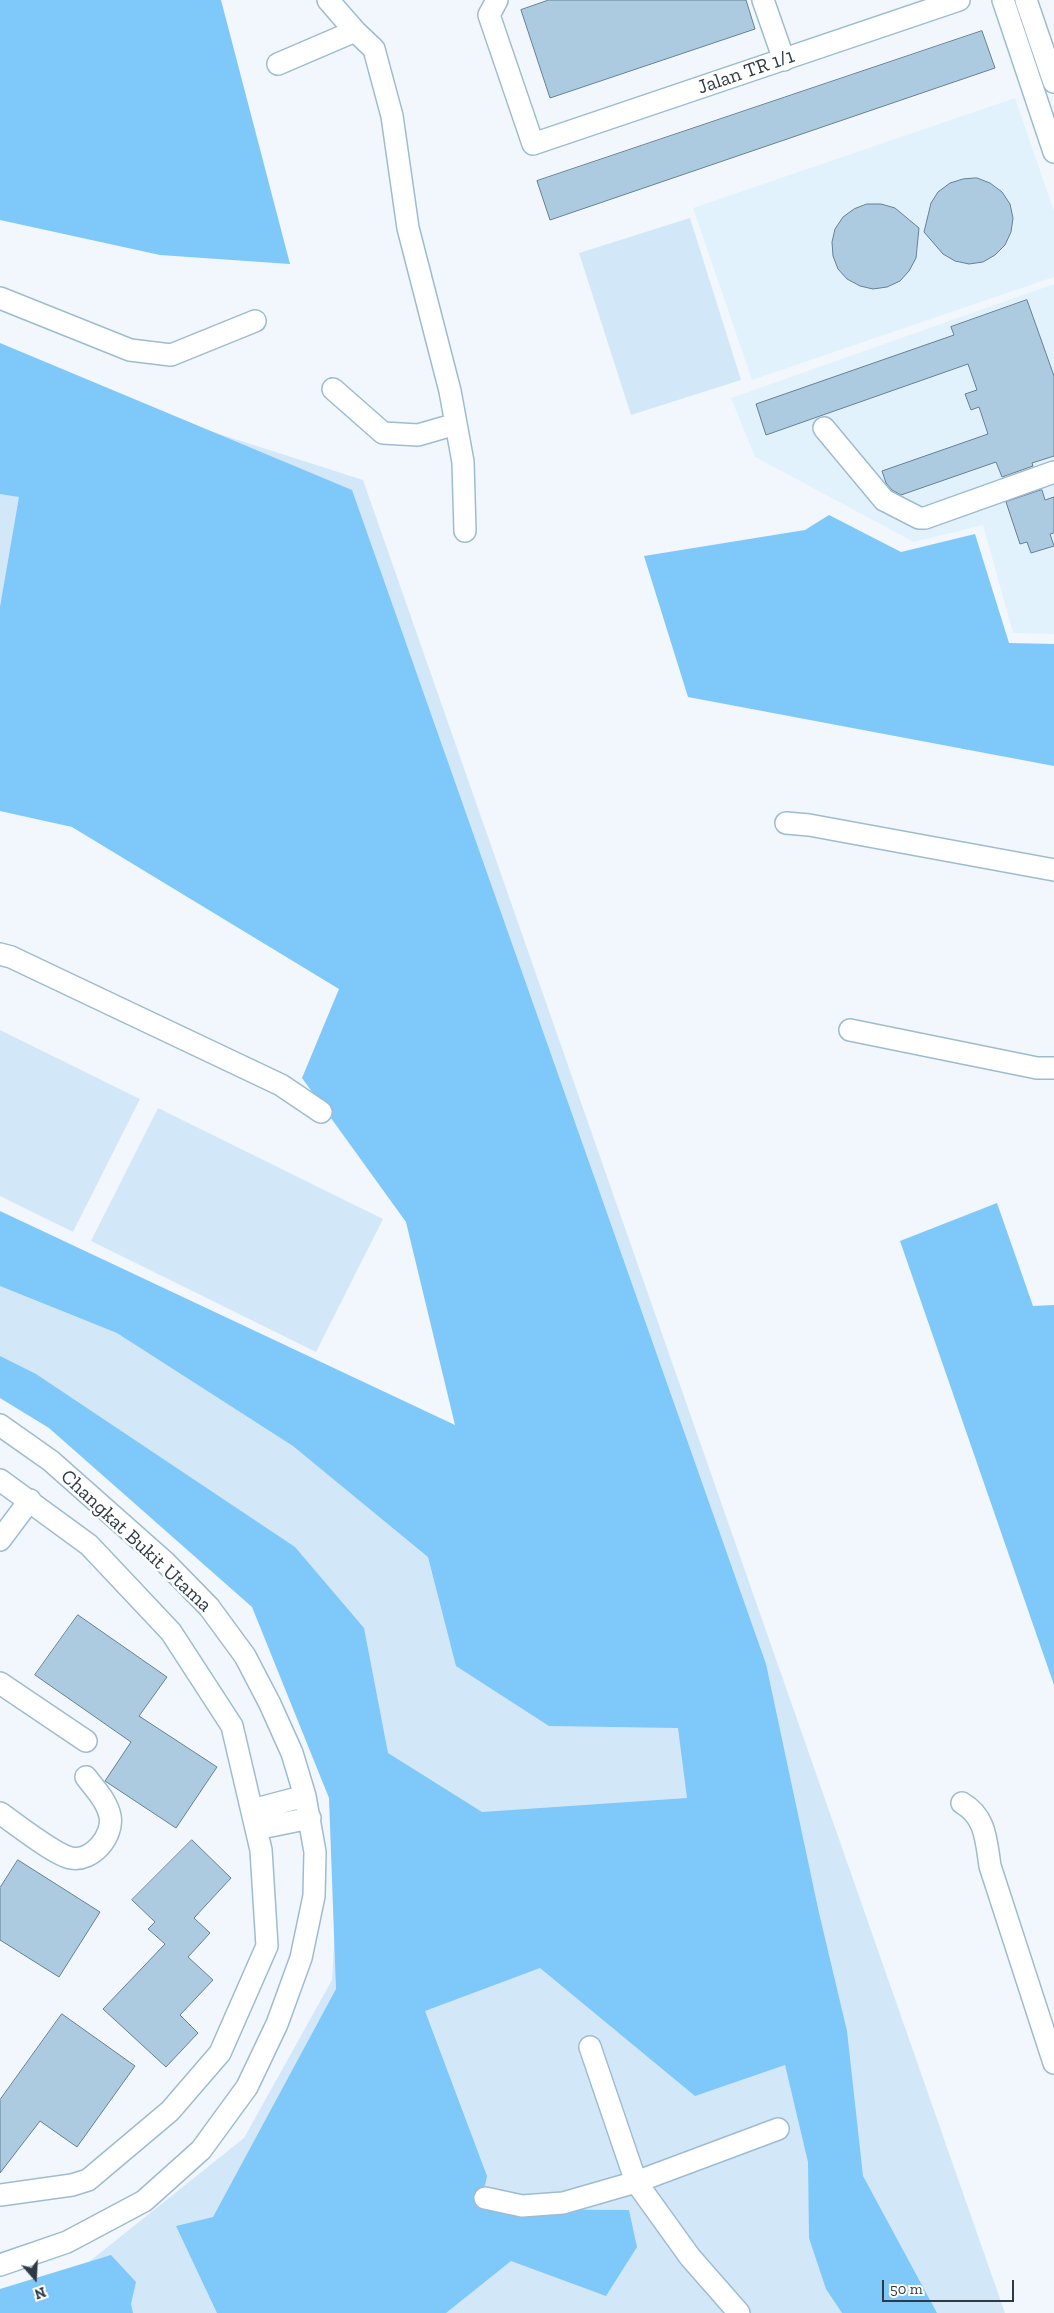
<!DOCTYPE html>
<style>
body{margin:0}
#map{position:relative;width:1054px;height:2313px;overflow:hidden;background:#f1f7fc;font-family:"Zilla Slab",serif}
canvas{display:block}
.north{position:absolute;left:10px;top:2253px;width:50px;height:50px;-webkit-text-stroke:4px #fff;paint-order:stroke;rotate:161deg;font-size:14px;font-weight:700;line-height:20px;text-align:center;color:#2f3b44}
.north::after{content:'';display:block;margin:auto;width:18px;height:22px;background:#2f3b44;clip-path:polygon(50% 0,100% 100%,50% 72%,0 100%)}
.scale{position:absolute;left:882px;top:2280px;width:132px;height:22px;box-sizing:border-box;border:2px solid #2f3b44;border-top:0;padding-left:6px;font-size:15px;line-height:18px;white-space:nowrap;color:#2f3b44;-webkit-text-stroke:4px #fff;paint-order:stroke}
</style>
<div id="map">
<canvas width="1054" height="2313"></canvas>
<div class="north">N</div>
<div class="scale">50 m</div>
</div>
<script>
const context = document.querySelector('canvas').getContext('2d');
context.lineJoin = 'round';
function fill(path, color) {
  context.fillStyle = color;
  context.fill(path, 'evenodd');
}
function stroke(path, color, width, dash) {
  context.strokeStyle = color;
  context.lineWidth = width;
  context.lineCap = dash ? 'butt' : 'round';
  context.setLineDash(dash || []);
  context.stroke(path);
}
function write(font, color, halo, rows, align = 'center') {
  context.font = font + ' "Zilla Slab",serif';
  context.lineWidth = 5;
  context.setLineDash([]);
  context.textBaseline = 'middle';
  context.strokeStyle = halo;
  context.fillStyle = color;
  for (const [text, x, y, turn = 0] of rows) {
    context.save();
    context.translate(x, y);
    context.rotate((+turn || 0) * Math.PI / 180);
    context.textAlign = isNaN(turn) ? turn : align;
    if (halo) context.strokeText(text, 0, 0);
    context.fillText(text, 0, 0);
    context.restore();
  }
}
const built = new Path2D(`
 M1015 98 1054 211V277L752 380 693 208Z
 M1054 284V634L1013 633 983 525 914 542 755 457 731 398Z`);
const green = new Path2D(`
 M690 218 741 380 631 415 579 253Z
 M16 369 363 480 1005 2313H80L65 2281 244 2138 332 1980 343 1785 258 1592 0 1385V1232L461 1473 513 1406 378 987 0 765V487Z
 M0 1030 140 1099 73 1232 0 1196Z
 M158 1108 383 1219 316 1352 91 1241Z`);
const forest = new Path2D(`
 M0 0H221L290 264 160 255 0 220Z
 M0 343 352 490 766 1664 819 1913 847 2031 863 2176 937 2313H842L826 2289 809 2238 808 2162 785 2065 695 2096 540 1968 425 2011 487 2176 480 2209 629 2210 637 2247 606 2296 511 2261 446 2313H217L176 2226 213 2217 336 1989 329 1798 252 1607 49 1428 0 1398V1356L36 1374 295 1547 364 1628 388 1753 482 1812 687 1798 678 1728 549 1726 456 1666 428 1557 293 1446 117 1333 0 1286V1211L455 1425 406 1222 302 1078 339 989 72 827 0 811V607L19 497 0 494Z
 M829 515 901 552 975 534 1009 643 1054 644V766L688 697 644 556 805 530Z
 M997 1203 1033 1306 1054 1305V1685L900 1241Z
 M111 2255 136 2282 131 2304 133 2313H0V2289Z`);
const building = new Path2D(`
 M549 0H746L755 29 550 98 521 10Z
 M982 31 995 68 550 220 537 181Z
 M977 178 990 183 1002 192 1010 204 1013 218 1011 232 1005 245 995 255 983 262 969 264 955 261 943 254 924 232 931 203 938 192 950 183 963 179Z
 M867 204H881L895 208 919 228 916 258 909 271 900 281 887 287 873 289 860 286 847 279 838 269 833 256 832 242 835 229 843 217 854 209Z
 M1027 300 1054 376V456L1032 463 1033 466 1002 477 996 462 901 495 892 490 886 483 882 471 988 434 979 407 971 410 965 394 977 390 968 364 766 435 756 404 954 335 951 327Z
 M1042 490 1045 500 1054 497V533L1050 534 1054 546 1031 553 1027 542 1020 544 1006 502Z
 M78 1615 167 1677 139 1716 217 1767 176 1828 105 1781 131 1742 35 1675Z
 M192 1840 231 1878 194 1918 210 1933 188 1957 213 1980 180 2015 198 2033 166 2067 103 2009 165 1944 148 1929 155 1922 132 1900Z
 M18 1860 100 1912 59 1977 0 1940V1888Z
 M62 2014 135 2066 77 2147 40 2121 0 2173V2100Z`);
const minor = new Path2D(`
 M328 0 355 31 374 49 392 116 408 228 450 391 463 462 465 531
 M497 0 489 15 533 144 959 0
 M763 0 784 60
 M1003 0 1054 152
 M1026 0 1054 82
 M278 64 355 31
 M0 298 130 350 171 355 255 321
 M333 389 383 433 418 435 456 424
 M824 428 884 500 919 518H925L1054 472
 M786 823 809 825 1054 870
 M0 954 11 957 281 1085 321 1112
 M850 1030 1037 1068H1054
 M0 1425 51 1461 165 1562 209 1607 245 1656 270 1704 292 1753 305 1796 315 1852 314 1896 301 1958 277 2024 247 2087 201 2150 144 2201 67 2242 0 2265
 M0 1480 89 1545 171 1632 232 1726 261 1850 267 1946 220 2053 170 2111 88 2180 72 2185 0 2195
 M0 1540 30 1500
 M0 1683 86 1741
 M962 1803C986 1817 986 1840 990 1866L1054 2063
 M252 1810 305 1796
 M0 1813C16 1824 55 1855 71 1858 92 1862 114 1836 110 1816 107 1801 95 1789 86 1777
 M256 1829 310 1818
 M590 2047 636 2182 690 2257 739 2313
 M485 2198 522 2206 563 2203 636 2182 778 2129`);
const streetNames = [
 ["Jalan TR 1/1",746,72,-19],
 ["Changkat Bukit Utama",136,1541,43]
];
fill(built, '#e2f2fd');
fill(green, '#d2e8f9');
fill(forest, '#7fc8fa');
fill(building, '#accbe1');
stroke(building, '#658196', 1);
stroke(minor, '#9dbcd2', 24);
stroke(minor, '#fff', 21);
write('20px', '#2f3b44', '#fff', streetNames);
</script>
